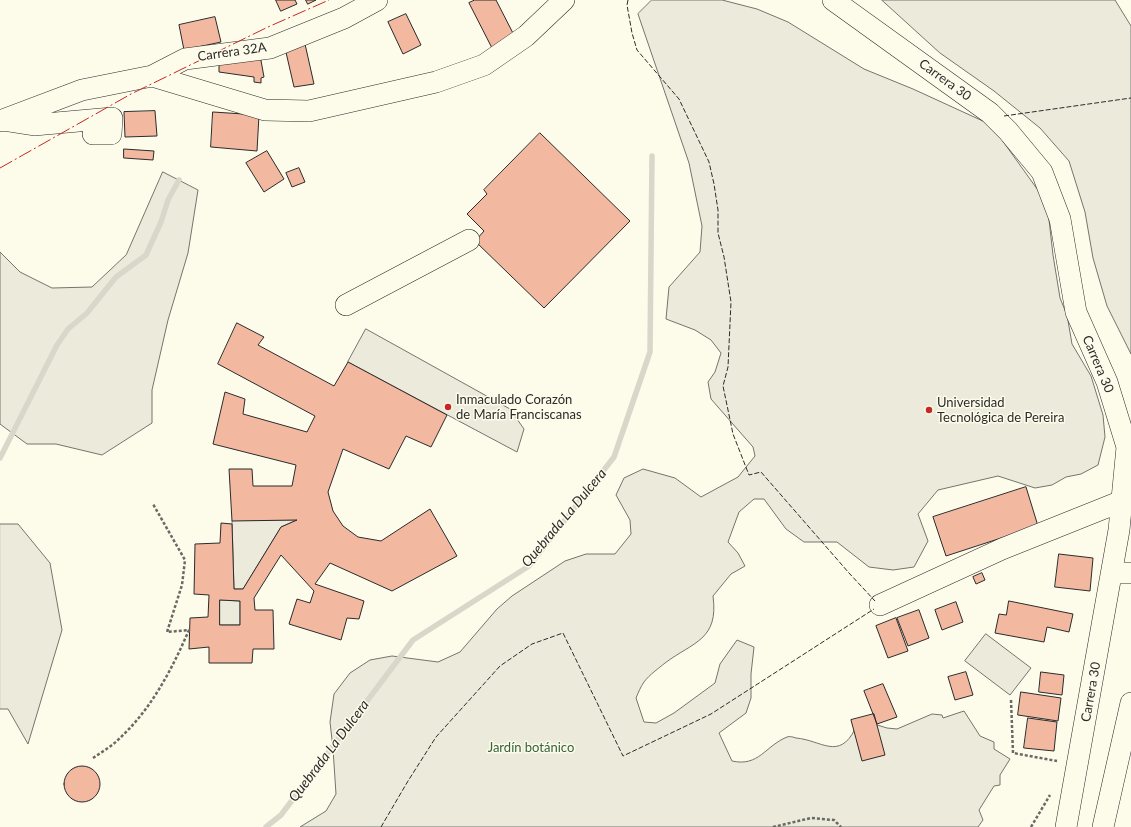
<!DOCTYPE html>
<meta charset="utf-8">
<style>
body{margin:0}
canvas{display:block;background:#fdfbea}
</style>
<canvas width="1131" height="827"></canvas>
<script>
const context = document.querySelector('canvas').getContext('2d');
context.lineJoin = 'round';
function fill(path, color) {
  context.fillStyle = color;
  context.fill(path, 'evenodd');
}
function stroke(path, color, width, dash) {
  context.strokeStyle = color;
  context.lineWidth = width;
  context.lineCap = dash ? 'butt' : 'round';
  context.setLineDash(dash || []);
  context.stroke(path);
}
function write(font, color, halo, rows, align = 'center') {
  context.font = font + ' Lato,sans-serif';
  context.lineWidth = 3;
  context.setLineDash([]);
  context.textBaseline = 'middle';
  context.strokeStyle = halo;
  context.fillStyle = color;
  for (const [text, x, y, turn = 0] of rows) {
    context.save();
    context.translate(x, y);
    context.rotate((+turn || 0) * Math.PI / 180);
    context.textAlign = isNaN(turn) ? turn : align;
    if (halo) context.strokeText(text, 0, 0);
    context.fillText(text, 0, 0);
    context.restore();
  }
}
const green = new Path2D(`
 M652 0H722L757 9 788 22 864 69 913 89 985 122 1002 140 1040 193 1048 211 1053 255 1060 298 1067 315 1072 344 1091 376 1103 415 1105 437 1098 465 1081 474 1066 477 1052 485 1035 488 998 476 938 490 918 514 928 541 914 567 893 570 869 567 837 542H804L786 529 764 499H754L739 512 728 542 738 553 745 566 731 574 713 596C719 640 693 642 665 663 659 668 649 675 644 682 641 686 638 693 636 698L644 722 656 723 674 713 715 683 720 664 737 640 754 647 751 674V698L746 713 719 733 732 761C759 767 765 746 787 737 790 736 793 737 796 738 821 740 839 761 855 729L874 724 887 728 897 729 932 714 942 715 943 718 964 711 980 736 994 742V749L1010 759 1000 775V785L994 786 979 810 983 820 978 827H300L326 811 336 794 333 749 330 722 334 694 350 673 370 660 392 656 438 662 460 652 497 609 512 596 565 561 586 554H615L631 534 630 520 616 495 624 478 643 469 675 478 701 497 738 477 755 456 753 447 711 399 708 382 715 372 721 353 711 340 695 330 666 319 669 287 700 252 702 226 689 163 638 14Z
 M882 0H1115L1131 26V354L1107 306 1093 258 1085 212 1069 161 1040 128 994 91 940 53Z
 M163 172 198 190 188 253 168 320 152 390V423L102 455 56 444H27L0 424V252L20 272 52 288 92 287 126 255Z
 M297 520 281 527 243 589H234L232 521Z
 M0 524H18L50 563 62 630 28 744 8 709H0Z
 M220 600 240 601V625H220Z`);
const parking = new Path2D(`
 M366 329 510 409 524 429 517 452 348 362Z
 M986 634 1031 668 1010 695 965 661Z`);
const stream = new Path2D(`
 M0 458 57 345 68 329 87 313 116 277 146 255 161 222 168 200 179 180
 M266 827 281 815 413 640 529 566 614 457 650 352 652 156`);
const building = new Path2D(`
 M276 0H295L297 4 281 11Z
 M306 0H316L308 4Z
 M475 0H496L516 39 493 50 469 3Z
 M406 14 421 45 403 54 388 22Z
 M215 17 221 42 184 50 179 25Z
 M305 44 314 84 294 87 285 48Z
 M260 55 264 77 261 78V83L254 82V77L219 72V63Z
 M155 111 157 136 125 137 124 112Z
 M213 112 259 115 257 151 211 147Z
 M540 133 630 221 544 308 475 241 484 231 467 214 487 194 484 190Z
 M124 149 154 151 153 160 124 158Z
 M267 151 284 179 264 192 246 163Z
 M299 168 305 182 292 187 286 173Z
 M237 323 264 337 258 345 334 386 348 362 447 415 431 447 406 436 389 469 343 449 328 492 333 511 343 526 358 537 381 541 430 509 457 556 392 591 330 563 315 584 364 601 359 619 347 618 341 640 289 624 297 599 310 603 314 591 281 555 254 598 255 610H273L274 649H253L252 663H209V647L189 649 190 618 208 617 209 595 194 594 195 544 220 543 221 523 232 524 234 589H243L281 527 297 520 232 521 229 469H252L253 486H292L296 465 213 444 225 392 245 399 243 414 307 432 315 416 218 364ZM220 600 240 601V625H220Z
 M1026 487 1038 526 946 556 933 517Z
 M1059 554 1093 558 1090 591 1055 587Z
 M982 573 985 580 976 584 973 577Z
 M1009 601 1073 614 1069 632 1047 627 1044 642 995 633 999 614 1006 615Z
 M956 602 963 622 942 630 935 610Z
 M919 610 929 638 908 646 897 618Z
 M896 618 908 651 888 658 876 626Z
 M966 672 973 695 955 700 948 677Z
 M1041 672 1064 675 1062 695 1039 692Z
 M883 684 897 717 877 724 864 691Z
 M1021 692 1061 698 1058 721 1018 715Z
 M874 714 885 755 862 761 851 720Z
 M1028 718 1057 722 1054 751 1024 748Z
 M64 784a18 18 0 1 1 36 0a18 18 0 1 1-36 0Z`);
const path = new Path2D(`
 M1011 700 1013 753 1057 761
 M93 758C102 752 112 746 120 738 152 708 172 669 189 630L167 632 182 585 185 560 153 504
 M773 827 811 818 834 820 841 827
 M1031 827 1050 795`);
const minor = new Path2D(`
 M833 0 990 113 1008 131 1042 172 1060 219 1076 312 1107 382 1127 447 1119 530 1066 827
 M152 76 185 59 270 48 344 18 377 0
 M2 120 34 125 112 118 111 134H93
 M0 121 82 90 152 76 265 110 309 111 436 82 484 65 526 36 564 0
 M346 305 469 240
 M1112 573H1131
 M880 605 1002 549 1122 501
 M1103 827 1131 703`);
const fence = new Path2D(`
 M628 0 627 5 632 33 637 50 679 99 709 162 714 184 718 210V233L724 257 731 302 728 367 723 386 733 434 749 475 761 472 849 573 875 601
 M1004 116 1131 98
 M381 827 408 781 436 737 500 666 532 644 563 633 623 756 711 714 874 609`);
const power = new Path2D(`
 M0 168 131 94 268 27 329 0`);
const markers = [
 [448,407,4,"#c62828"],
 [929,410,4,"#c62828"]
];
const streetNames = [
 ["Carrera 32A",232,52,-8],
 ["Carrera 30",945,80,36],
 ["Carrera 30",1098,364,67],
 ["Carrera 30",1091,692,-80]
];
const poiNames = [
 ["Inmaculado Corazón",456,400],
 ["de María Franciscanas",456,415],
 ["Universidad",937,403],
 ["Tecnológica de Pereira",937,418]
];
const parkNames = [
 ["Jardín botánico",531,748]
];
const waterNames = [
 ["Quebrada La Dulcera",564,518,-50],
 ["Quebrada La Dulcera",329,751,-53]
];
fill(green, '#ecebdb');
stroke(green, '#74746e', 1);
fill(parking, '#eceadb');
stroke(parking, '#74746e', 1);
stroke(stream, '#d8d7c9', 5.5);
fill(building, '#f2b8a0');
stroke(building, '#2b2b2b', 1);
stroke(minor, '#2b2b2b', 22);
stroke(path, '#6a6964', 2.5, [3, 2]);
stroke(minor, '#fdfbea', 21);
stroke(fence, '#2b2b2b', 1, [5, 2]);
stroke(power, '#c62828', 1, [14, 3, 2, 3]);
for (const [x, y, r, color] of markers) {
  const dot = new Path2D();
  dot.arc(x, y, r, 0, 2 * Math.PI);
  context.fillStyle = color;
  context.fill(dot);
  stroke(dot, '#fdfbea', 1.5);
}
write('13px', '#2b2b2b', '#fdfbea', streetNames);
write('13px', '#2b2b2b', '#fdfbea', poiNames, 'left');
write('13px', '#34623c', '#fdfbea', parkNames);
write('italic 14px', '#2b2b2b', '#fdfbea', waterNames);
</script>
